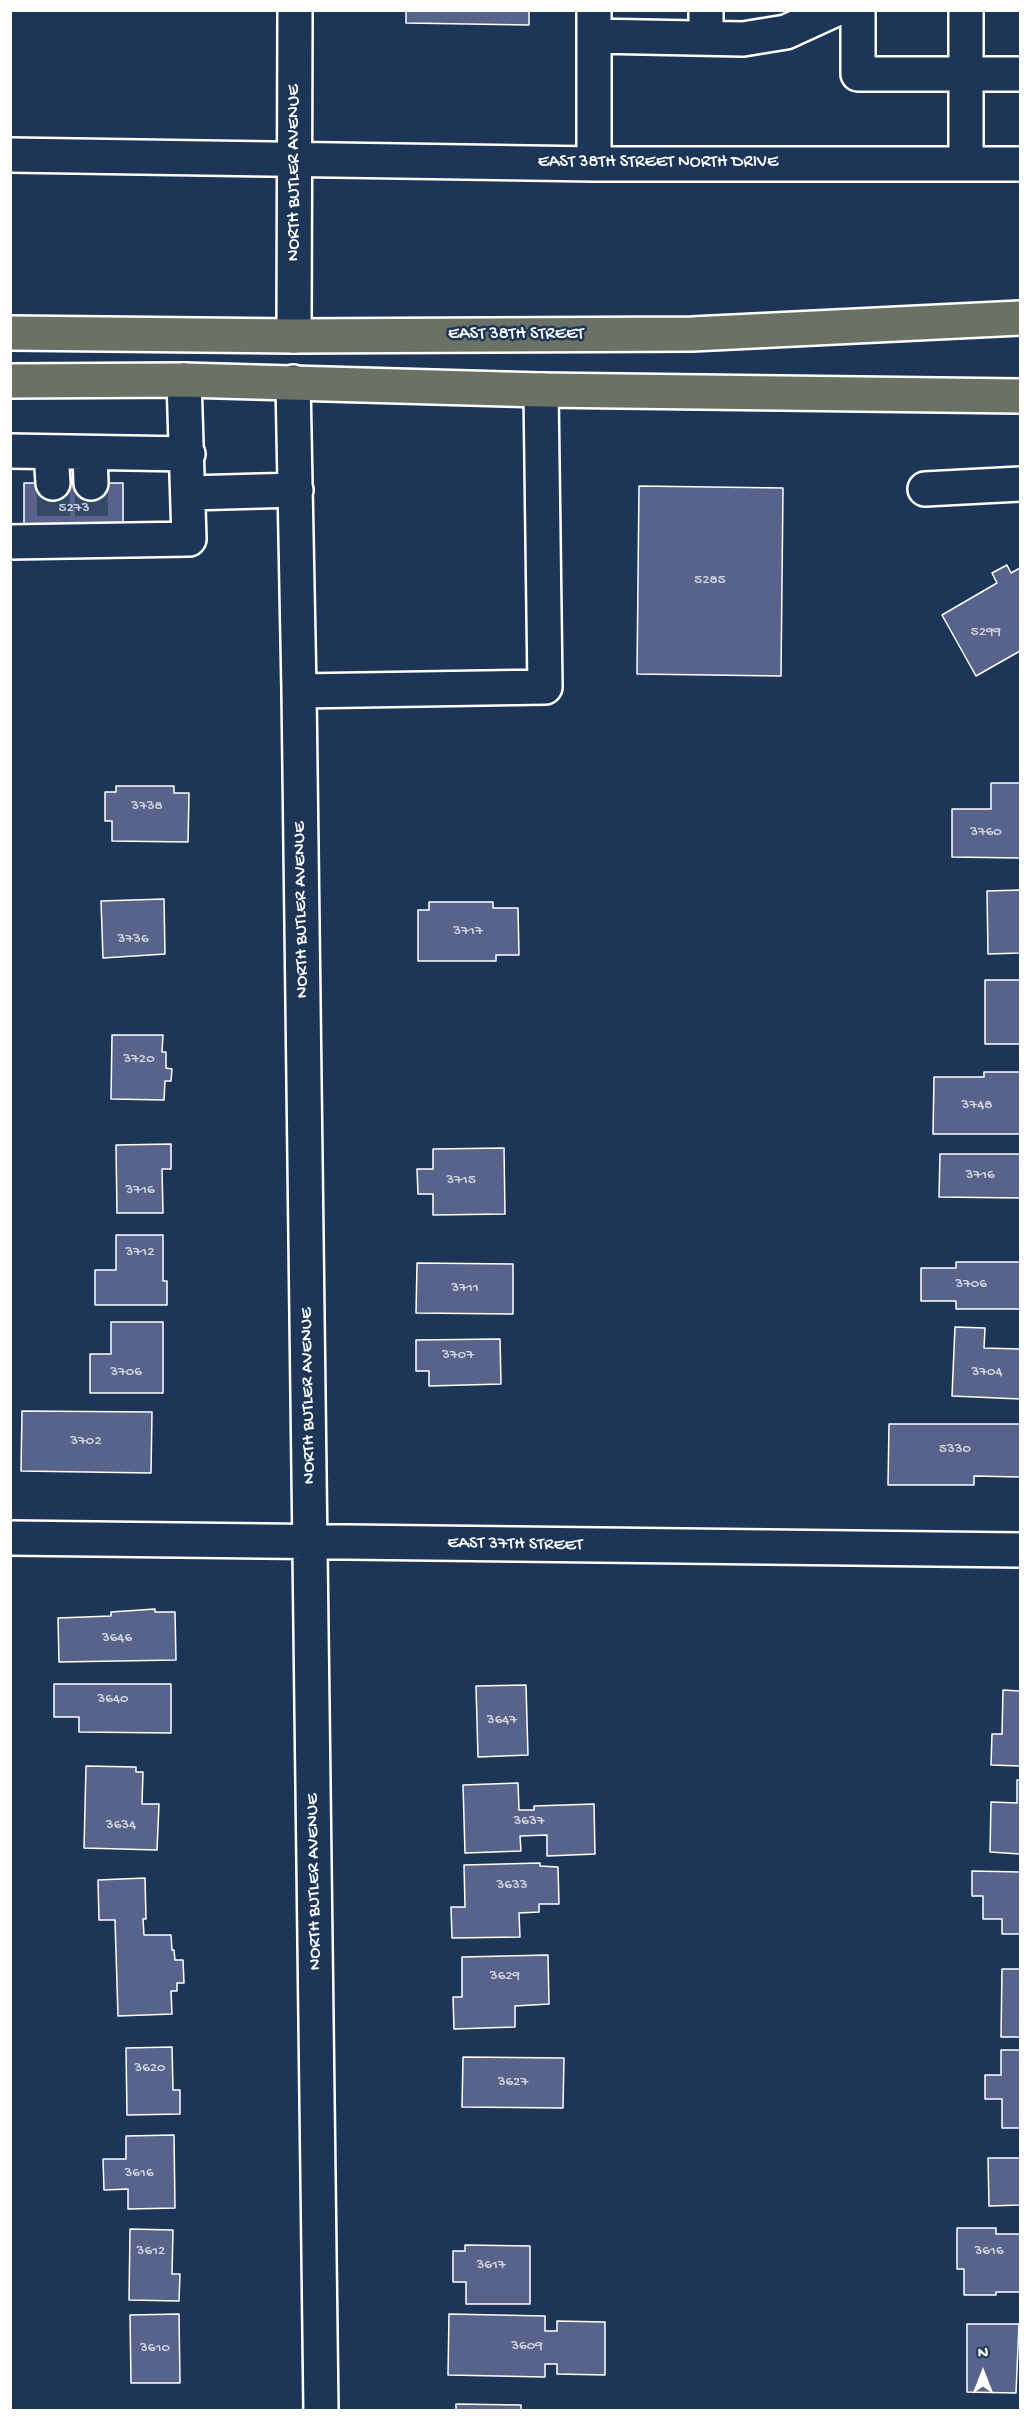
<!DOCTYPE html>
<style>
body{margin:0}
#map{position:relative;width:1031px;height:2421px;overflow:hidden;background:#1d3557;font-family:"Gochi Hand",sans-serif}
canvas{display:block}
.frame{position:absolute;inset:0;border:12px solid #fff;pointer-events:none}
.north{position:absolute;left:953px;top:2343px;width:60px;height:60px;-webkit-text-stroke:4px #1d3557;paint-order:stroke;rotate:0deg;font-size:16px;font-weight:700;line-height:24px;text-align:center;color:#fff}
.north::after{content:'';display:block;margin:auto;width:21px;height:27px;background:#fff;clip-path:polygon(50% 0,100% 100%,50% 72%,0 100%)}
</style>
<div id="map">
<canvas width="1031" height="2421"></canvas>
<div class="frame"></div>
<div class="north">N</div>
</div>
<script>
const context = document.querySelector('canvas').getContext('2d');
context.lineJoin = 'round';
function fill(path, color) {
  context.fillStyle = color;
  context.fill(path, 'evenodd');
}
function stroke(path, color, width, dash) {
  context.strokeStyle = color;
  context.lineWidth = width;
  context.lineCap = dash ? 'butt' : 'round';
  context.setLineDash(dash || []);
  context.stroke(path);
}
function write(font, color, halo, rows, align = 'center') {
  context.font = font + ' "Gochi Hand",sans-serif';
  context.lineWidth = 5;
  context.setLineDash([]);
  context.textBaseline = 'middle';
  context.strokeStyle = halo;
  context.fillStyle = color;
  for (const [text, x, y, turn = 0] of rows) {
    context.save();
    context.translate(x, y);
    context.rotate((+turn || 0) * Math.PI / 180);
    context.textAlign = isNaN(turn) ? turn : align;
    if (halo) context.strokeText(text, 0, 0);
    context.fillText(text, 0, 0);
    context.restore();
  }
}
const building = new Path2D(`
 M406 10H529V25L406 23Z
 M24 483H123V535H24Z
 M639 486 783 488 781 676 637 674Z
 M1007 565 1011 573 1020 568V651L976 676 942 615 997 583 992 573Z
 M991 783H1020V858L952 857V809H991Z
 M116 786H174V793H189L188 842 112 841V821H105V792H116Z
 M1020 890V953L988 954 987 891Z
 M164 899 165 954 103 958 101 901Z
 M429 902H493V908H518L519 955H496V961H418V910H429Z
 M985 980H1020V1044H985Z
 M112 1035H163L162 1052H166V1068L172 1069 171 1081H165L164 1100 111 1099Z
 M984 1072H1020V1134H933L934 1077H984Z
 M171 1144V1169H162L163 1213H117L116 1145Z
 M504 1148 505 1214 433 1215V1194H418L417 1169H433V1149Z
 M940 1154H1020V1198L939 1197Z
 M116 1235H163V1281H167V1305H95V1270H116Z
 M956 1262H1020V1309H956V1301H921V1268H956Z
 M417 1263 513 1264V1314L416 1313Z
 M111 1322H163V1393H90V1354H111Z
 M955 1327 985 1328 984 1348 1020 1349V1399L952 1396Z
 M500 1339 501 1384 429 1386V1371H416V1340Z
 M22 1411 152 1412 151 1473 21 1471Z
 M889 1424H1020V1477L974 1476V1485H888Z
 M155 1609V1612H175L176 1660 59 1662 58 1618 111 1616V1612Z
 M54 1684H171V1733L79 1732V1717H54Z
 M526 1685 528 1755 478 1757 476 1686Z
 M1003 1690 1020 1691V1766L991 1765 992 1734H1002Z
 M86 1766 136 1767V1772H143L142 1804H159L157 1850 84 1848Z
 M1017 1780H1020V1854L990 1852 991 1802 1017 1803Z
 M518 1783 519 1810H534V1806L594 1804 595 1854 547 1856V1835L520 1836 521 1851 465 1853 463 1785Z
 M540 1863V1866L558 1867 559 1904H539V1912L519 1913 520 1937 452 1938 451 1907H465L464 1865Z
 M972 1871 1020 1872V1934H1002V1919H983V1896H972Z
 M145 1878 146 1919H143L144 1935H171L172 1950H174L175 1960H183L184 1983H177V1991H171L172 2014 118 2016 115 1920H99L98 1880Z
 M548 1955 549 2004 515 2006V2027L454 2029 453 1997H462V1957Z
 M1002 1969H1020V2037H1001Z
 M172 2047 173 2090H180V2114L127 2115 126 2048Z
 M1001 2050H1020V2128H1002V2099H985V2075H1001Z
 M463 2057 564 2058 563 2108 462 2107Z
 M174 2135 175 2208 128 2209V2189L104 2190 103 2159H126V2136Z
 M988 2158H1020V2205L989 2206Z
 M957 2228H996V2234H1020V2292H996V2295H964V2269H957Z
 M130 2229 173 2230 172 2274H180L179 2301 129 2300Z
 M465 2245 530 2246V2304H466V2282H453V2251H465Z
 M179 2314 180 2383H131L130 2315Z
 M449 2314 545 2316V2331H557V2321L605 2322V2375L557 2374V2364H545V2377L448 2375Z
 M967 2324H1019L1016 2393 967 2392Z
 M456 2404 521 2405V2410H456Z`);
const minorTunnel = new Path2D(`
 M53 483 54 535
 M91 483 92 535`);
const minor = new Path2D(`
 M706 10V38
 M858 10V74H1020
 M966 10V164
 M594 36 743 39 786 32 834 10
 M10 155 594 164H1020
 M594 164V10
 M294 336 295 10
 M293 382 299 691 321 2410
 M10 451 188 454
 M51 452 53 483
 M90 453 91 483
 M925 489 1020 484
 M189 493 296 490
 M10 542 189 539 184 380
 M299 691 545 687 541 390
 M10 1538 1020 1550`);
const major = new Path2D(`
 M10 333 294 336 692 334 1020 318
 M10 381 184 380 541 390 1020 396`);
const numberNames = [
 ["5273",74,509],
 ["5285",710,581],
 ["5299",986,633],
 ["3738",147,807],
 ["3760",986,833],
 ["3717",468,932],
 ["3736",133,940],
 ["3720",139,1060],
 ["3748",977,1106],
 ["3716",980,1176],
 ["3715",461,1181],
 ["3716",140,1191],
 ["3712",140,1253],
 ["3706",971,1285],
 ["3711",465,1289],
 ["3707",458,1356],
 ["3706",126,1373],
 ["3704",987,1373],
 ["3702",86,1442],
 ["5330",955,1450],
 ["3646",117,1639],
 ["3640",113,1700],
 ["3647",502,1721],
 ["3637",529,1822],
 ["3634",121,1826],
 ["3633",512,1886],
 ["3629",505,1977],
 ["3620",150,2069],
 ["3627",513,2083],
 ["3616",139,2174],
 ["3612",151,2252],
 ["3616",989,2252],
 ["3617",491,2266],
 ["3609",527,2347],
 ["3610",155,2349]
];
const streetNames = [
 ["EAST 38TH STREET NORTH DRIVE",658,163],
 ["NORTH BUTLER AVENUE",295,173,-90],
 ["EAST 38TH STREET",516,335],
 ["NORTH BUTLER AVENUE",302,910,-91],
 ["NORTH BUTLER AVENUE",309,1396,-91],
 ["EAST 37TH STREET",515,1545,1],
 ["NORTH BUTLER AVENUE",315,1882,-91]
];
fill(building, '#57638a');
stroke(building, '#fff', 1.5);
stroke(minorTunnel, '#344968', 33, [33, 16]);
stroke(minor, '#fff', 38);
stroke(major, '#fff', 38);
stroke(minor, '#1d3557', 33);
stroke(major, '#6b7165', 33);
write('15px', '#d5d8e2', null, numberNames);
write('18px', '#fff', '#1d3557', streetNames);
</script>
